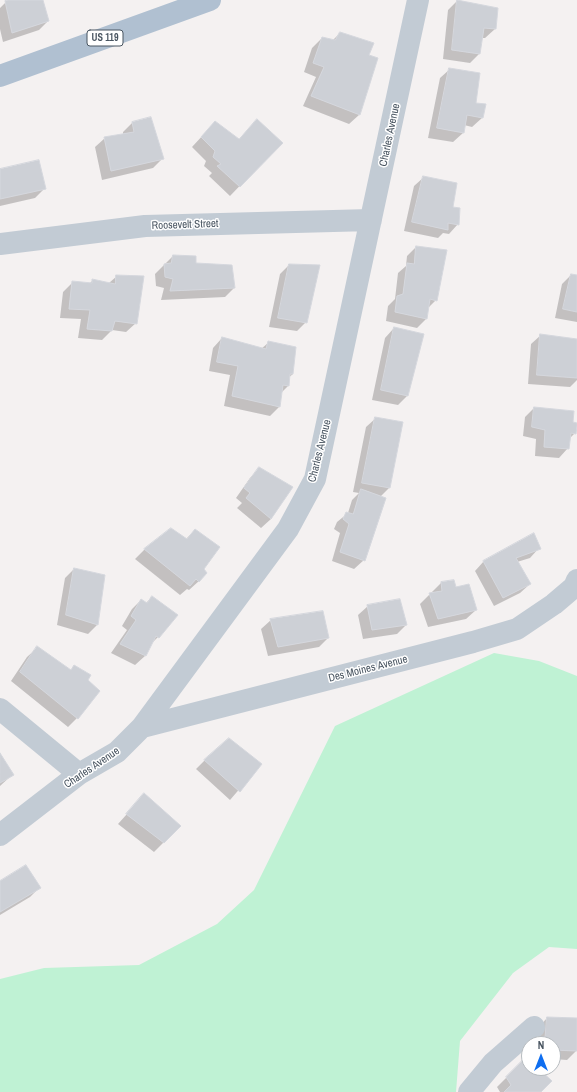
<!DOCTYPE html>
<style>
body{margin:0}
#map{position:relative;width:577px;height:1092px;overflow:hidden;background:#f4f1f1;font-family:"Archivo Narrow",sans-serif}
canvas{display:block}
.north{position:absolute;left:521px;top:1036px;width:40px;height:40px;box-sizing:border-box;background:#fff;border:1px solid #b6bbbf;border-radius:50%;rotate:0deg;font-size:11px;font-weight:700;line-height:16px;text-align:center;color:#485460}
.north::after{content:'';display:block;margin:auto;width:14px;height:18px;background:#0f6ef0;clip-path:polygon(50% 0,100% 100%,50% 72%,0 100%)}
</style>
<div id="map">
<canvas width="577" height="1092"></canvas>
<div class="north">N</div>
</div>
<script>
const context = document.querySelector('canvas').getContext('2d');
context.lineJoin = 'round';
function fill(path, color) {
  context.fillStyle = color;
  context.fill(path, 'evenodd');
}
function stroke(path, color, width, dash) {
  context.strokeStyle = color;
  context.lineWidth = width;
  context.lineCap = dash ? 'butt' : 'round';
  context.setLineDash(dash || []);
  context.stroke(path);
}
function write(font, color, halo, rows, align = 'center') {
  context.font = font + ' "Archivo Narrow",sans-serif';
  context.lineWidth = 3;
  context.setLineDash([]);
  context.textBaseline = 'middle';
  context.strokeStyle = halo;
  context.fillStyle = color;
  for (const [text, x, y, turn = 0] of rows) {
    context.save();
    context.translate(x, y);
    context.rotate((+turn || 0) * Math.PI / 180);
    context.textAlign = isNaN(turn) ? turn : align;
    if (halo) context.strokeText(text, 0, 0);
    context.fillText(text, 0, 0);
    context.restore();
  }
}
const green = new Path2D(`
 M494 653 539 661 577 676V949L549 947 513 973 460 1041 456 1092H0V979L44 968 139 965 217 924 254 890 335 726Z`);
const shadow = new Path2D(`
 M11 0H42L48 21 39 30 3 42 0 29V8L6 2Z
 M457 1 495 29 485 38H482L479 54 470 63 443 59 448 10Z
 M340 33 368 56 377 58 359 115 349 124 303 106 316 77 304 72 312 48 322 38 332 41Z
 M450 69 474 104 485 105 482 118 472 127 464 125 463 133 453 142 428 138 440 78Z
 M151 119 162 159 153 168 102 180 95 147 105 138 123 135V132L132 123Z
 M215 122 238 140 281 143 230 196 209 176 212 173 204 166 206 161 192 147Z
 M0 170 45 188 35 198 0 206Z
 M424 177 452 208 458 224 449 234 443 233 438 238 404 231 414 186Z
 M416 247 436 300 427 309 426 319 417 328 386 321 388 306 395 299 398 273 406 266 407 256Z
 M173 256 195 264 234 288 225 297 161 300 164 288 156 286 155 274Z
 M289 265 306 322 297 331 269 327 280 274Z
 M571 275 577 276V322L555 318 562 284Z
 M117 276 136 323 126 332 112 330 102 340 78 338 81 319 60 318 63 292 73 282 89 284 93 280 109 283Z
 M394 328 407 396 398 405 372 400 385 338Z
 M541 335 577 340V380L570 387 528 384 531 344Z
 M222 338 261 349 268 343 293 374 288 378V386L281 393 279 407 270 416 224 406 230 375 209 371 213 348Z
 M534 408 572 423 575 433 569 439 568 448 559 458 535 456 536 439 523 436 525 417Z
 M376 418 402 423 389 488 380 497 364 560 354 569 332 561 340 533 334 529 337 522 348 513 352 500 359 493 353 492 366 427Z
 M259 469 291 487 271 519 261 528 237 508 242 503 236 498 250 478Z
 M171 529 186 539 195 530 203 569 199 581 189 590 187 589 180 595 135 559 144 550Z
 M539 548 530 558 517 562 530 584 520 593 494 606 475 571 484 561Z
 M74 569 104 576 97 625 88 634 57 625 65 578Z
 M441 583 455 588 476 610 466 619 428 627 420 604Z
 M152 597 158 637 150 645 145 656 135 665 111 653 127 630 122 626 132 609 141 600 146 603Z
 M368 606 406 625 397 634 363 639 358 615Z
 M271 620 328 638 319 647 268 656 261 629Z
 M37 648 70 671 74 667 86 680 77 718 68 727 11 681 27 657Z
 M0 755 12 775 0 786Z
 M205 760 261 764 230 800 196 769Z
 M144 795 180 826 154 852 118 824Z
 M0 882 39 888 30 897 0 915Z
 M547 1018 577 1019V1050L567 1060 553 1059V1044H537L538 1028Z
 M526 1058 529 1061V1068H536L541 1092H500L497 1087Z`);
const building = new Path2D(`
 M8 0H43L49 21 12 33 5 1Z
 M457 0 498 8 496 29 484 28 480 54 452 50Z
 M340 32 374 43 369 55 378 58 360 115 311 96 324 67 313 63 322 37 335 40Z
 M449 68 480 73 476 103 486 104 483 118 467 115 464 133 437 128Z
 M151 117 164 159 111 171 104 137 134 132 132 122Z
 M257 119 283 143 240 187 217 166 221 164 213 157 215 151 201 137 215 121 239 139Z
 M39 160 46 189 0 199V169Z
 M423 176 457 183 453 207 460 208 459 225 448 223V230L412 222Z
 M416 246 447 250 437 301 430 299 427 319 395 312 397 296 403 294 407 263 414 264Z
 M173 255 196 256V263L232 265 235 288 170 291 173 279 165 277 164 264 171 263Z
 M289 264 320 265 307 323 278 318Z
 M571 274 577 275V312L563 309Z
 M116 275 144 276 137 324 115 321 112 331 87 329 90 310 69 309 72 281 92 283V279L115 284Z
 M394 327 424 334 408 396 381 390Z
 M540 334 577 339V378L537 375Z
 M222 337 266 349 268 341 296 347 293 374H290L289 386 283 385 280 407 232 396 238 366 217 362Z
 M534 407 574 411 573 422 577 423V426L576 434 571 433 569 449 544 447 545 430 532 427Z
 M375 417 403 422 390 488 362 483Z
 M259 467 293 487 271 519 246 498 250 493 244 488Z
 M361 489 386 498 365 561 340 552 349 524 343 519 346 512 353 514Z
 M171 528 187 539 195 529 220 547 204 569 207 573 199 582 196 579 190 586 144 549Z
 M534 533 541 549 516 558 531 584 503 598 483 561Z
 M74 568 105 575 98 625 66 615Z
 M454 580 456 587 469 584 477 610 438 619 429 593 442 591 441 582Z
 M152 596 178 615 159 638 156 636 146 656 120 644 136 620 131 616 141 599 147 603Z
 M400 599 407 625 372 630 367 605Z
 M323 611 329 638 278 647 270 619Z
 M37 646 71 670 74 665 91 675 88 680 100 691 78 719 20 672Z
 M229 738 262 764 240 792 204 760Z
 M0 753 14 775 0 783Z
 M144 793 181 826 164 843 126 814Z
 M26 865 41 888 0 912V881Z
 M547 1017 577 1018V1051L553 1050V1044H545Z
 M526 1057 529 1060V1068H538L552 1081 541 1092H504L511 1085 506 1077Z`);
const minor = new Path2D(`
 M0 244 145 226 371 220
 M0 709 79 774
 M142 727 473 642 517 629 554 604 574 587 577 580
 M0 835 79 774 117 752 142 727 288 529 315 479 418 0
 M469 1092 493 1063 534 1027`);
const major = new Path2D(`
 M0 76 210 0`);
const shields = [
 [105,38,36]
];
const shieldNames = [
 ["US 119",105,38]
];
const streetNames = [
 ["Charles Avenue",390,135,-78],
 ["Roosevelt Street",185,225,-2],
 ["Charles Avenue",320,451,-76],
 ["Des Moines Avenue",368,669,-14],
 ["Charles Avenue",92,768,-34]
];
fill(green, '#bff2d4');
fill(shadow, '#0003');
fill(building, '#cdd0d6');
stroke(building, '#d5d7dd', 1);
stroke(minor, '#c2cbd4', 22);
stroke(major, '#b0c0d1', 22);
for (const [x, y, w] of shields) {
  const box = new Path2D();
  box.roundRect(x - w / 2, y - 8, w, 16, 3);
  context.fillStyle = '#fff';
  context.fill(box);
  stroke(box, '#485460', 1);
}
write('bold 10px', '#485460', null, shieldNames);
write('11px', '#485460', '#fff', streetNames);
</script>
